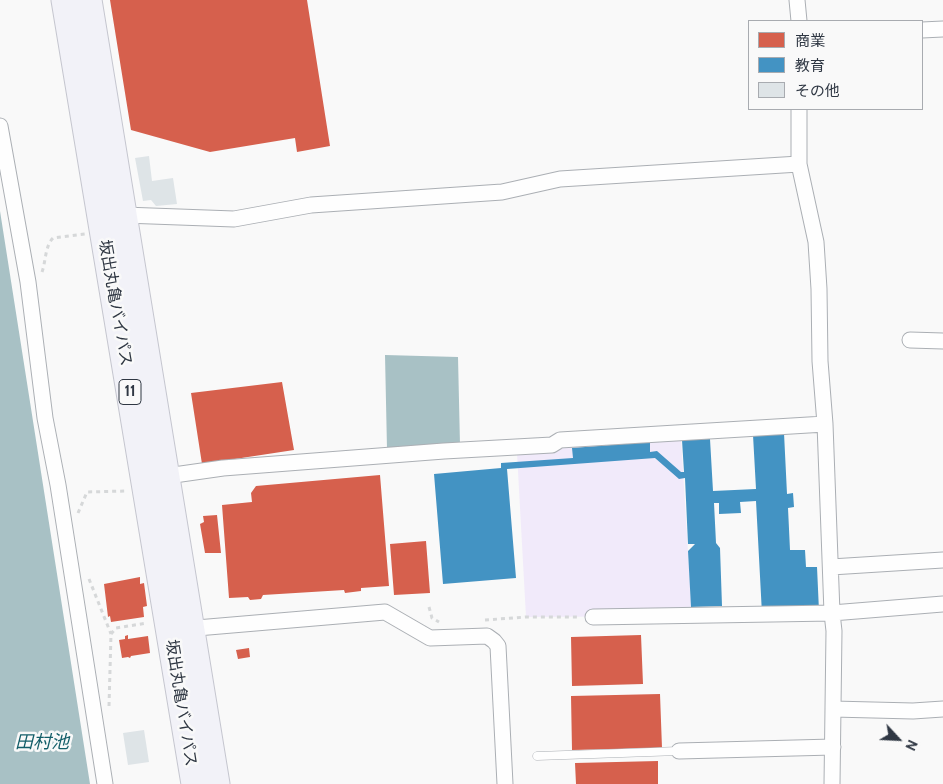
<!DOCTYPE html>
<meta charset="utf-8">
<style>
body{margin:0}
#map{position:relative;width:943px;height:784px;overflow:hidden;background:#f9f9f9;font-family:Cabin,"Noto Sans JP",sans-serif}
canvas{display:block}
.legend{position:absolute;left:748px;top:20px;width:175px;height:90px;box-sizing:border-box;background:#f9f9f9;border:1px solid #a8abb0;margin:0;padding:6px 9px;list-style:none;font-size:15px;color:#2f3743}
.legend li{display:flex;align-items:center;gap:10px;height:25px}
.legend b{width:25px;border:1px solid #a8abb0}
.north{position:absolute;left:873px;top:714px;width:50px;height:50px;-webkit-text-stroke:4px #f9f9f9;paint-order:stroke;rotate:115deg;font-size:14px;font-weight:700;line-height:20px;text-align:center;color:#2f3743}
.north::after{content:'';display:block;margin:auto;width:18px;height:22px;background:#2f3743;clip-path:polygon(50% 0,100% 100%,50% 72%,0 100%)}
</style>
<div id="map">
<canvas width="943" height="784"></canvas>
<ul class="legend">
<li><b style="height:14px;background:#d6604d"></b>商業</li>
<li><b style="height:14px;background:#4393c3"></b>教育</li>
<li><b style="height:14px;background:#dee4e7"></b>その他</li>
</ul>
<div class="north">N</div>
</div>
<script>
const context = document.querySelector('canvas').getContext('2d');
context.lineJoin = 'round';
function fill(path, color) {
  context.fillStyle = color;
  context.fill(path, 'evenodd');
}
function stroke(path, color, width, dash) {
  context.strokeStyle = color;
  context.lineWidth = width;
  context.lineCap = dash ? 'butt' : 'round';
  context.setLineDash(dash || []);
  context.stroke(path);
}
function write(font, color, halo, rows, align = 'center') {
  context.font = font + ' Cabin,"Noto Sans JP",sans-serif';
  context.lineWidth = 5;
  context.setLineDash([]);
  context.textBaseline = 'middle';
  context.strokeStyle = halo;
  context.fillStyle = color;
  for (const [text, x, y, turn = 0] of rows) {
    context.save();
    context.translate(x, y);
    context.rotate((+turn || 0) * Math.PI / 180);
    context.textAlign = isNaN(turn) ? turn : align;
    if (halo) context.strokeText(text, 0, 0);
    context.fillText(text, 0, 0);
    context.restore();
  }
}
const green = new Path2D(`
 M681 439 692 616 526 617 517 453 558 451 561 446Z`);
const water = new Path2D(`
 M0 211 90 784H0Z
 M385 355 458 357 460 445 387 449Z`);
const shops = new Path2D(`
 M110 0H307L330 146 297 152 295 138 210 152 131 130Z
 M282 382 294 450 202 464 191 393Z
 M380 475 389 586 361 588V591L345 593 344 590 263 595 261 599 250 600 248 597 229 598 222 505 252 502 251 493 256 486Z
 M217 515 221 553H205L200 524 204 522 203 516Z
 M426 541 430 593 394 595 390 544Z
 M140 577V584L144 583 147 606 143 607 144 617 111 622 110 616 108 617 104 584Z
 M128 635V639L148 636 150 653 131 656 130 658 128 657 122 658 119 640 125 639V636Z
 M641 635 643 684 572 686 571 637Z
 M249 648 250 657 238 659 236 650Z
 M660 694 662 748 572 750 571 696Z
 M658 761V784H576L575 763Z`);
const schools = new Path2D(`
 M784 433 787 494 793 493 794 507 788 508 790 550H805L806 567H817L819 611 762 614 756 501 740 502 741 513 719 514V503H714L716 543 720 548 722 606 691 607 688 551 695 544H688L685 478 679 479 655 458 507 469 516 578 443 584 434 474 501 468V463L573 458 572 448 650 442V452L657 451 681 472H684L682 440 710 439 713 491 756 489 753 435Z`);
const building = new Path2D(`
 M149 156 152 181 173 178 177 204 156 206 151 200 143 201 135 158Z
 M144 730 149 762 128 765 123 733Z`);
const path = new Path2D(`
 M42 272C46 261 45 246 53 238L85 234
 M78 513 87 492 126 491
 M89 579 111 634
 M429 607 432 618 439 622
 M485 620 526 617H579
 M109 706 111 634 116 628 147 623`);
const service = new Path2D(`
 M537 756 679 751`);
const minor = new Path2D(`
 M797 0 799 21
 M922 30 943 29
 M799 109V164L816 242 819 289 820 361 825 424 832 613 834 631 832 784
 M0 126 28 282 45 418 58 485 105 784
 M124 215 234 219 311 205 502 192 560 179 799 164
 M910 340 943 341
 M167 476 223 468 444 451 552 445 560 440 825 424
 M831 567 943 560
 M593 617 832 613 943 604
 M185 629 385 612 430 638 487 636 494 641 498 646 505 784
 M833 709 913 711 943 709
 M679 751 833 747`);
const trunk = new Path2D(`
 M64 0 194 784
 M89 0 217 784`);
const shields = [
 [130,392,22]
];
const shieldNames = [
 ["11",130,392]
];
const streetNames = [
 ["坂出丸亀バイパス",115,303,80],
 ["坂出丸亀バイパス",181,703,81]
];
const waterNames = [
 ["田村池",42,743]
];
fill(green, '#f1eafa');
fill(water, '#a8c1c5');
fill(shops, '#d6604d');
fill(schools, '#4393c3');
fill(building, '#dee4e7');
stroke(service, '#abafb4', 9);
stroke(minor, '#abafb4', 17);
stroke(trunk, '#c5c6cf', 27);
stroke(path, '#d6d8d9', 3, [4, 4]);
stroke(service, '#fefefe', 8);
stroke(minor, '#fefefe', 15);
stroke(trunk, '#f2f2f8', 25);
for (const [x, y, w] of shields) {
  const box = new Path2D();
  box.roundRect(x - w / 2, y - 12.5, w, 25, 4);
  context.fillStyle = '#f9f9f9';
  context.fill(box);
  stroke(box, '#2f3743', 1);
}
write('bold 15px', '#2f3743', null, shieldNames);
write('16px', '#2f3743', '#f9f9f9', streetNames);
write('italic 18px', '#135e69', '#f9f9f9', waterNames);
</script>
